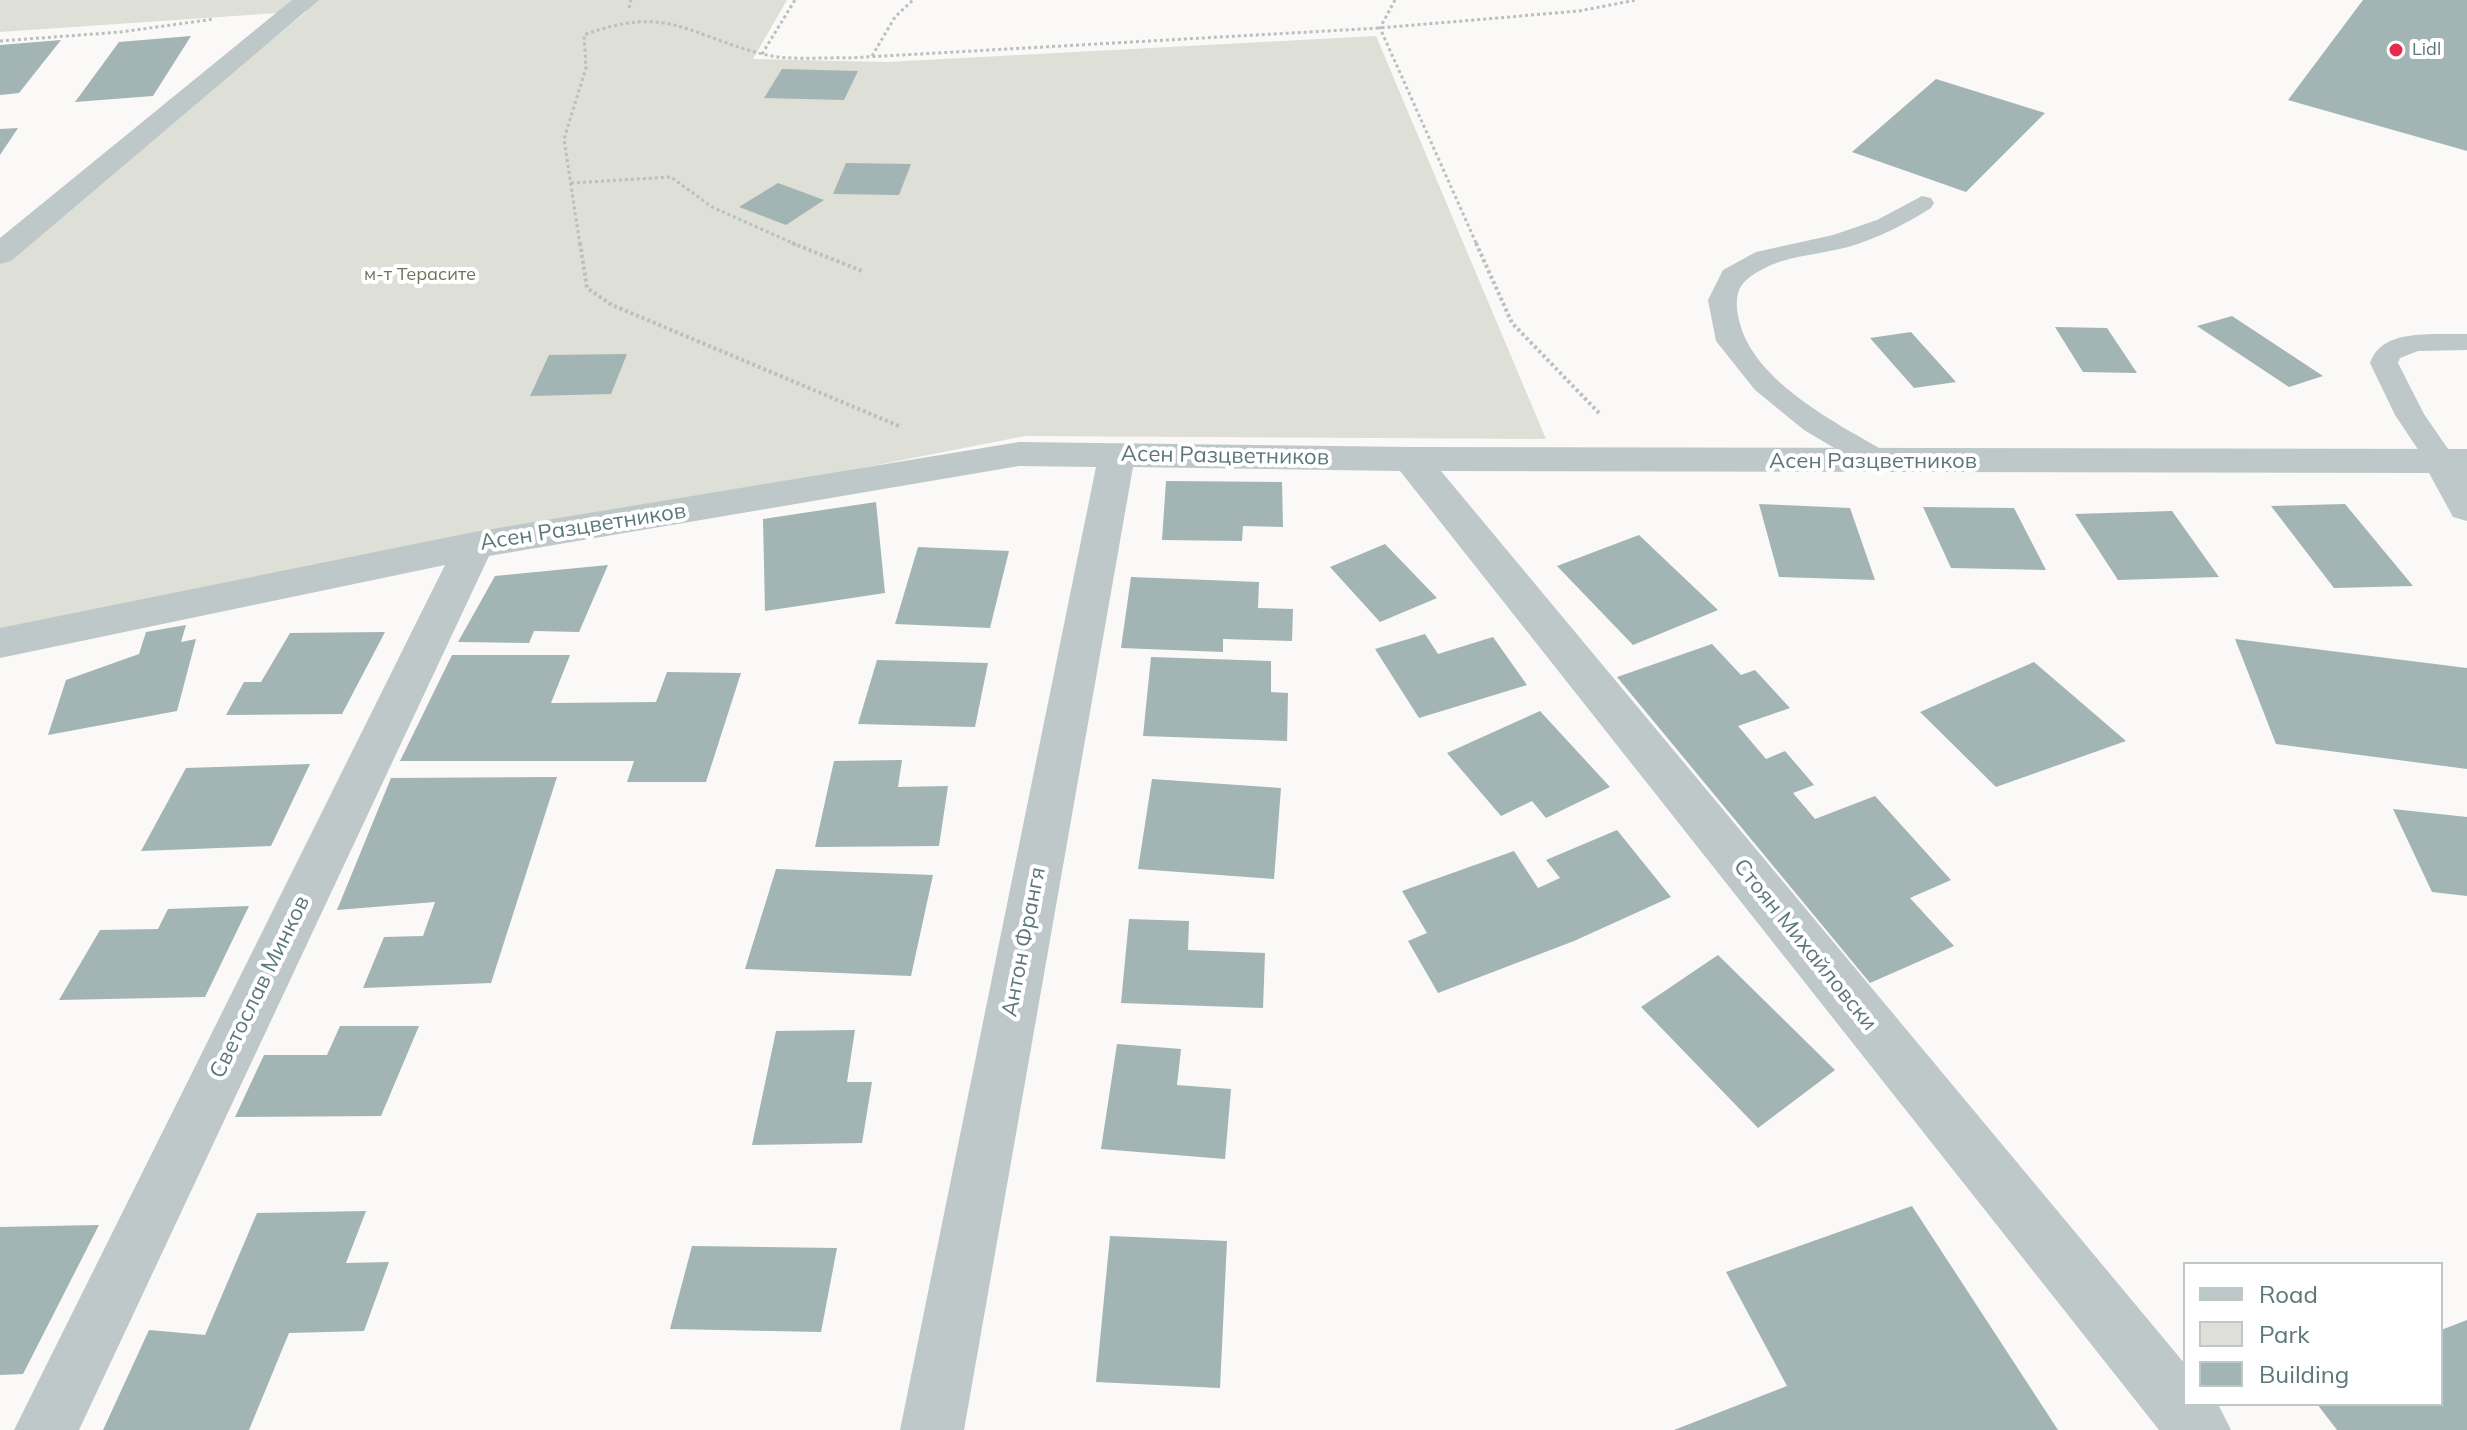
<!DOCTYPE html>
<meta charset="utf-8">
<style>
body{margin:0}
#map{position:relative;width:2467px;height:1430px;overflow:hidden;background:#faf9f7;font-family:Mulish,sans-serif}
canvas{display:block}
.legend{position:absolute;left:2183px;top:1262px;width:260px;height:144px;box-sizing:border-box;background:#fff;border:2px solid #bdc9c9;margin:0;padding:10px 14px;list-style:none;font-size:24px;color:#5b7777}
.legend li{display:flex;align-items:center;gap:16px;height:40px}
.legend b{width:40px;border:2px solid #bdc9c9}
</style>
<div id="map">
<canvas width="2467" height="1430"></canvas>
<ul class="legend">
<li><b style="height:10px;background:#bec8c8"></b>Road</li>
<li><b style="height:22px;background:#dedfd6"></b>Park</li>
<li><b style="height:22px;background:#a2b4b4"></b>Building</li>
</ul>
</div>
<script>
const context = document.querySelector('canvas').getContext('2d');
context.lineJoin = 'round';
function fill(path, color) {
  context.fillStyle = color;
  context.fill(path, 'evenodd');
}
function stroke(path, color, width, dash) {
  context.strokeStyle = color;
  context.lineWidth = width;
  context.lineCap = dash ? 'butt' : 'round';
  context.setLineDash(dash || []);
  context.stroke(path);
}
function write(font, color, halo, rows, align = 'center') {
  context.font = font + ' Mulish,sans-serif';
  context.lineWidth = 8;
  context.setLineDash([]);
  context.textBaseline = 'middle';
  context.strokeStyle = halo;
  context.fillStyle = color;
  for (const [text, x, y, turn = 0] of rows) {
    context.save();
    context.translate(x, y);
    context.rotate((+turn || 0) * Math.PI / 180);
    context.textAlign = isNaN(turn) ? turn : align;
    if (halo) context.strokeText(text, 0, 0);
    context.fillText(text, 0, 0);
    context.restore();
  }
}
const green = new Path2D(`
 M0 0H787L753 59 887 62 1376 36 1546 439 1025 436 0 637V263L307 11 0 32Z`);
const building = new Path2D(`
 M2363 0H2467V151L2288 100Z
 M191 36 153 96 75 102 119 42Z
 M61 40 19 93 0 95V45Z
 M782 69 858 71 844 100 764 98Z
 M1936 79 2045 113 1966 192 1852 152Z
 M18 128 0 155V129Z
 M846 163 911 164 899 195 833 194Z
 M778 183 824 200 786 225 739 207Z
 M2232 316 2323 376 2289 387 2197 326Z
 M2055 327 2107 328 2137 373 2083 372Z
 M1911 332 1956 382 1914 388 1870 338Z
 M627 354 611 394 530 396 549 355Z
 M1166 481 1282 482 1283 527 1243 526 1242 541 1162 540Z
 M876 502 885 593 765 611 763 519Z
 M1759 504 1850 508 1875 580 1779 577Z
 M2345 504 2413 586 2334 588 2271 506Z
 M1923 507 2014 508 2046 570 1951 568Z
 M2172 511 2219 577 2118 580 2075 514Z
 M1639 535 1718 610 1633 645 1557 566Z
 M1385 544 1437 598 1380 622 1330 567Z
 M918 547 1009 551 990 628 895 624Z
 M608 565 579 632 534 631 529 643 458 642 495 576Z
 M1131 577 1259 582 1258 608 1293 609 1292 641 1223 639V652L1121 648Z
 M186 625 181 642 196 639 177 711 48 735 66 680 139 654 146 632Z
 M385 632 342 714 226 715 244 682H261L290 633Z
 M1425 634 1438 654 1493 637 1527 685 1419 718 1375 649Z
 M2235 639 2467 668V769L2276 744Z
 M1712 644 1741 675 1755 670 1790 708 1738 726 1766 759 1785 751 1814 785 1793 793 1815 819 1875 796 1951 880 1910 898 1954 946 1870 983 1617 677Z
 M452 655H570L551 703 656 702 667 672 741 673 706 782H627L634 761H400Z
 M1151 657 1271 661V692L1288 693 1287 741 1143 736Z
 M877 660 988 663 975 727 858 724Z
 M2034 662 2126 741 1996 787 1920 712Z
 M1540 711 1610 787 1546 818 1532 801 1501 816 1447 753Z
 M902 760 898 787 948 786 939 846 815 847 834 761Z
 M310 764 271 846 141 851 186 768Z
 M557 777 491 983 363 988 384 937 423 936 435 902 337 910 391 778Z
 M1152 779 1281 788 1274 879 1138 869Z
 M2393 809 2467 817V896L2432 892Z
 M1617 830 1671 897 1574 941 1438 993 1408 941 1427 933 1402 891 1514 851 1538 888 1560 878 1546 860Z
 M776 869 933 875 911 976 745 969Z
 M249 906 205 997 59 1000 100 930 158 929 168 909Z
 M1129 919 1189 921 1188 950 1265 953 1263 1008 1121 1003Z
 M1718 955 1835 1070 1758 1128 1641 1007Z
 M340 1026H419L381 1116 235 1117 264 1055H327Z
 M855 1030 847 1082H872L862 1143 752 1145 776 1031Z
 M1117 1044 1181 1049 1177 1085 1231 1089 1225 1159 1101 1149Z
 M1912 1206 2058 1430H1674L1787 1386 1726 1272Z
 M366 1211 346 1263 389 1262 364 1331 289 1333 249 1430H103L149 1330 205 1335 257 1213Z
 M99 1225 23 1374 0 1375V1227Z
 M1110 1236 1227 1241 1220 1388 1096 1382Z
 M692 1246 837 1248 821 1332 670 1329Z
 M2467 1320V1430H2337L2317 1404H2441V1330Z`);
const pathFar1 = new Path2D(`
 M1395 0 1380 28 1477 245
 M629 8 631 0
 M0 41 121 32 214 19
 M762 54 795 0
 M872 56 895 17 913 0
 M571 183 671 177 712 207 797 245
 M580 245 564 139 586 68 584 35C667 4 686 34 762 54 789 61 820 57 848 58L1380 28 1579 11 1636 0`);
const path = new Path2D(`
 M580 243 587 288 612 305 899 426
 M792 243 862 271
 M1476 243 1512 323 1599 413`);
const service = new Path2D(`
 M1922 196 1931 198 1934 203 1931 208C1904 225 1878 238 1848 247 1823 254 1794 255 1771 265 1742 279 1732 288 1739 320 1753 382 1838 424 1890 454L1894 461 1890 468 1879 471 1868 468 1804 430 1755 390 1716 341 1708 300 1723 270 1756 252 1833 235 1877 220Z
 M2432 334H2467V350L2418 351 2400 358 2398 363 2424 414 2457 462 2453 469 2442 472 2431 469 2395 415 2370 363C2379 337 2407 335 2432 334Z`);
const minor = new Path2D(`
 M292 0H319L11 261 0 264V238Z
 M1019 442 1411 447 2467 449V521L2453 517 2429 473 1441 471 2185 1364V1404H2218L2231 1430H2159L1400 471 1133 467 964 1430H900L1096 467 1019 466 489 556 79 1430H14L445 565 0 658V628L474 532Z`);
const markers = [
 [2396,50,8,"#e72a50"]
];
const farPoinames = [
 ["Lidl",2412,50]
];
const farParknames = [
 ["м-т Терасите",420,275]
];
const streetNames = [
 ["Асен Разцветников",1225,456,1],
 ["Асен Разцветников",1873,461],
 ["Асен Разцветников",583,527,-9],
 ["Антон Франгя",1024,942,-79],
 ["Стоян Михайловски",1805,945,51],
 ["Светослав Минков",260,987,-64]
];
fill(green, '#dedfd6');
fill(building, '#a2b4b4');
stroke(pathFar1, '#b9c0c0', 3, [3, 3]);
stroke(path, '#b9c0c0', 4, [3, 3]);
fill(service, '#bec8c8');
fill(minor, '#bec8c8');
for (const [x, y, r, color] of markers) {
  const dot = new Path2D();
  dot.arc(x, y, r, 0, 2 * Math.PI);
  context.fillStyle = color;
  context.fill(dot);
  stroke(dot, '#fff', 3);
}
write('18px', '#5b7777', '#fff', farPoinames, 'left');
write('18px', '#6d755e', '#fff', farParknames);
write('22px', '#5b7777', '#fff', streetNames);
</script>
